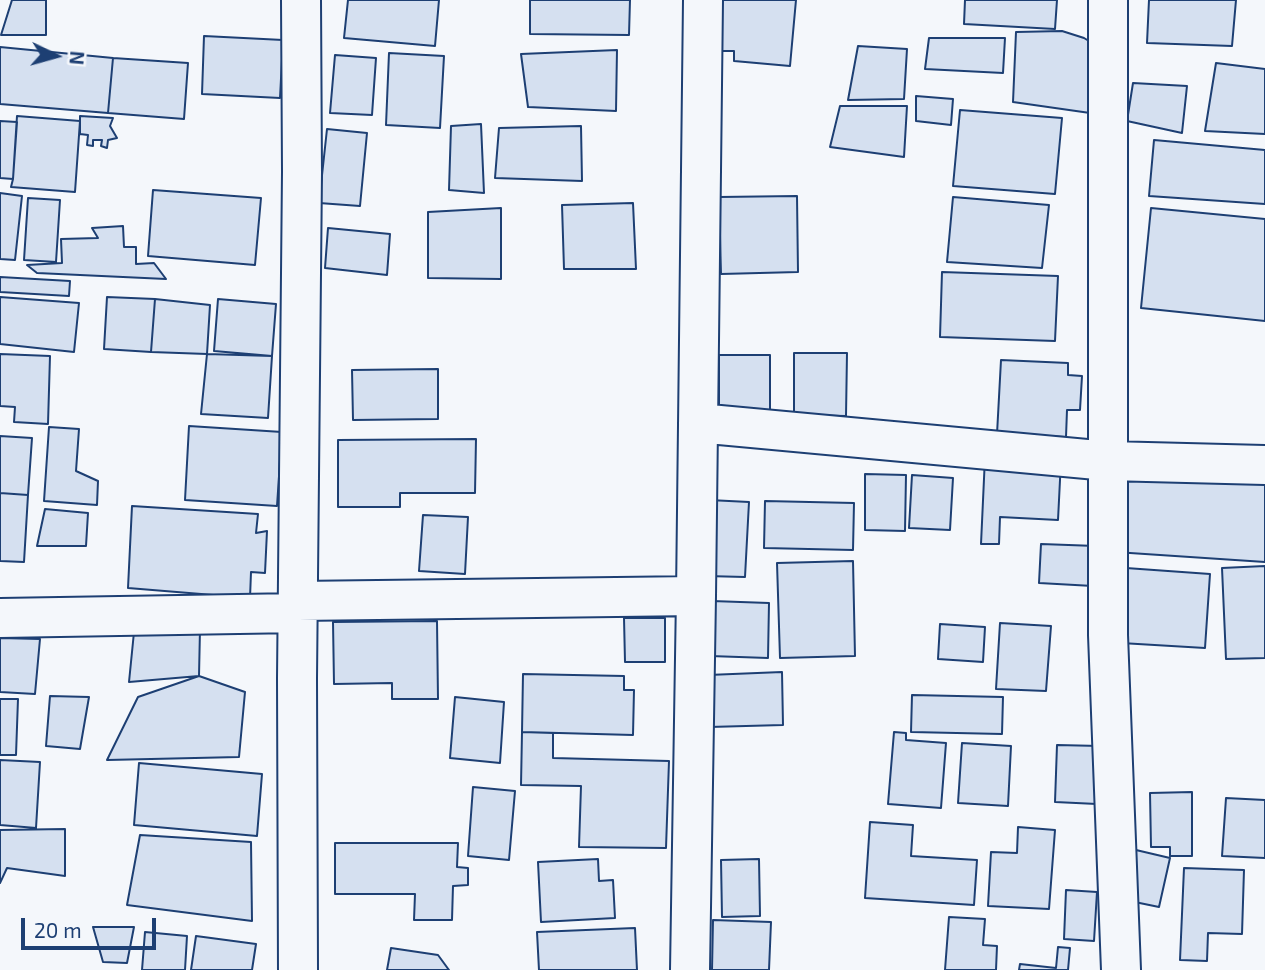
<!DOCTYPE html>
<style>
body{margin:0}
#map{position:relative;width:1265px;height:970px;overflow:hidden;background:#f4f7fb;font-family:"Exo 2",sans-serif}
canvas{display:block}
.north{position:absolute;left:21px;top:21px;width:70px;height:70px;-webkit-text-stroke:5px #f4f7fb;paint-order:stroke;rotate:95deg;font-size:19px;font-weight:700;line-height:28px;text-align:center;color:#1d3f73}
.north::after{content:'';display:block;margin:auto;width:24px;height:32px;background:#1d3f73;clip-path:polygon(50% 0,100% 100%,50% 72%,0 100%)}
.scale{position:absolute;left:21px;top:918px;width:135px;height:32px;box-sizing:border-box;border:4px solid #1d3f73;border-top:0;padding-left:9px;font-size:21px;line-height:24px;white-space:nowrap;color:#1d3f73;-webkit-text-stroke:5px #f4f7fb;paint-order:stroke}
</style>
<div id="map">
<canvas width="1265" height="970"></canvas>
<div class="north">N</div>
<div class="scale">20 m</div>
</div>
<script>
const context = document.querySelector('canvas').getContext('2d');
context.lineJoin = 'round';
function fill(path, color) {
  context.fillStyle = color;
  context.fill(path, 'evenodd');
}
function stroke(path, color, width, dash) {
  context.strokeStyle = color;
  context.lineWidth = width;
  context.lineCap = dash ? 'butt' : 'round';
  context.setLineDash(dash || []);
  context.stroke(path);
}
const building = new Path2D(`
 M12 0H46V35H1Z
 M348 0H439L435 46 344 38Z
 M530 0H630L629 35 530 34Z
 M709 0H796L790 66 734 61V51H710Z
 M965 0H1057L1055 29 964 24Z
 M1149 0H1236L1232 46 1147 43Z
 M1062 31 1084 38 1097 46 1090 113 1013 102 1016 32Z
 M204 36 283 40 280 98 202 94Z
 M929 38H1005L1003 73 925 69Z
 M858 46 907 49 904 99 848 100Z
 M0 47 113 58 108 113 0 104Z
 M617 50 616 111 528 107 521 54Z
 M389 53 444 56 440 128 386 125Z
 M335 55 376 58 372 115 330 113Z
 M113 58 188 63 184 119 108 113Z
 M1216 63 1265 69V134L1205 131Z
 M1133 83 1187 86 1182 133 1127 121Z
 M916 96 953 99 951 125 916 121Z
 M840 106H907L904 157 830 147Z
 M960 110 1062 118 1055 194 953 186Z
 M17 116 80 121 75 192 11 187 13 179Z
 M80 116 113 118 110 126 117 138 108 140 107 148 101 146 102 140H93V146L87 145 88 135 80 134Z
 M0 121 17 122 13 179 0 178Z
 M481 124 484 193 449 190 451 126Z
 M581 126 582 181 495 178 499 128Z
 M327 129 367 133 360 206 319 203Z
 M1154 140 1265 150V204L1149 196Z
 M153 190 261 198 255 265 148 256Z
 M0 193 22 196 15 260 0 259Z
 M797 196 798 272 721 274 719 197Z
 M953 197 1049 205 1042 268 947 262Z
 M28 198 60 200 56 262 24 260Z
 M633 203 636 269H564L562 205Z
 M501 208V279L428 278V212Z
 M1151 208 1265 219V321L1141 308Z
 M123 226 124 247H136V264L154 263 166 279 37 273 27 265 62 263 61 239 98 238 92 228Z
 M328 228 390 234 387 275 325 268Z
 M942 272 1058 276 1055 341 940 337Z
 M0 277 70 281 69 296 0 292Z
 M0 297 79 303 74 352 0 344Z
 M107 297 155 299 151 352 104 349Z
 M155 299 210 305 207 354 151 352Z
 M218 299 276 304 272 356 214 351Z
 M794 353H847L846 416 794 415Z
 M0 354 50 356 48 424 14 422 15 407 0 406Z
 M207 354 272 356 268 418 201 414Z
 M719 355H770V414H719Z
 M1001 360 1068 363V375L1082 376 1080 410H1067L1066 437 997 434Z
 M438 369V419L353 420 352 370Z
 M189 426 282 432 277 506 185 500Z
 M49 427 79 429 76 471 98 481 97 505 44 501Z
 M0 436 32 438 28 495 0 493Z
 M476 439 475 493H400V507H338V440Z
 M985 457 1061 460 1058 520 1000 517 999 544H981Z
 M1120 467 1265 476V562L1115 552Z
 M865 474 906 475 905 531 865 530Z
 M912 475 953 478 950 530 909 528Z
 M0 493 28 495 24 562 0 561Z
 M709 500 749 502 745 577 706 576Z
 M765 501 854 503 853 550 764 548Z
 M132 506 258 514 256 533 267 531 265 573 251 572 250 598 128 588Z
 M45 509 88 513 86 546H37Z
 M423 515 468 517 465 574 419 571Z
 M1041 544 1096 546 1093 586 1039 583Z
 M853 561 855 656 780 658 777 563Z
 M1265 566V658L1226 659 1222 568Z
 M1126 568 1210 574 1205 648 1121 643Z
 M712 601 769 603 768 658 710 656Z
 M624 618H665V662H625Z
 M437 621 438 699H392V683L334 684 333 622Z
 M135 622 200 629 199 676 129 682Z
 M1000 623 1051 626 1046 691 996 689Z
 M940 624 985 627 983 662 938 659Z
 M0 638 40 639 35 694 0 692Z
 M782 672 783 725 709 727 708 675Z
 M523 674 624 676V690H634L633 735 522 732Z
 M199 676 245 692 239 757 107 760 138 697Z
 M912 695 1003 697 1002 734 911 732Z
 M50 696 89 697 80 749 46 746Z
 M455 697 504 702 500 763 450 758Z
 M0 699H18L16 755H0Z
 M522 732 553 733V758L669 761 666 848 579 847 581 786 521 785Z
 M894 732 906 733V740L946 743 941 808 888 804Z
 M962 743 1011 746 1008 806 958 803Z
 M1057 745 1100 746 1097 804 1055 802Z
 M0 760 40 762 36 828 0 825Z
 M139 763 262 774 257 836 134 825Z
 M473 787 515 791 509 860 468 856Z
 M1192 792V856H1170V847H1151L1150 793Z
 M1226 798 1265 800V858L1222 856Z
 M870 822 913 825 911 856 977 860 974 905 865 898Z
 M1018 827 1055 830 1049 909 988 906 991 852 1017 853Z
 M65 829V876L7 868 0 883V830Z
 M140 835 251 842 252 921 127 905Z
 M335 843H458L457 867 468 868V885L453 886 452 920H414L415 894H335Z
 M1136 850 1170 858 1159 907 1125 900Z
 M598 859 599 881 613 880 615 918 541 922 538 862Z
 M759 859 760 916 722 917 721 860Z
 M1184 868 1244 870 1242 934 1208 933 1207 961 1180 960Z
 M1066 890 1097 892 1094 941 1064 939Z
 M949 917 985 919 983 945 997 946 996 970H945Z
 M713 920 771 922 769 970H712Z
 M93 927H134L127 963 103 962Z
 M635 928 637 970H539L537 932Z
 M145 932 187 936 185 970H142Z
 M196 936 256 944 252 970H191Z
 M1058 947 1070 948 1068 970H1019L1020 964 1056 968Z
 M391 948 438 955 449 970H387Z`);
const minor = new Path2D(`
 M1108 0V635L1121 970
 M698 423 1108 461 1265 465
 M298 601 696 596
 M0 618 298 613
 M298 970 297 678 302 172 301 0
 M690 970 696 596 703 0`);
fill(building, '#d5e0f0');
stroke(building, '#1d3f73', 2);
stroke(minor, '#1d3f73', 42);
stroke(minor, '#f4f7fb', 38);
</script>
